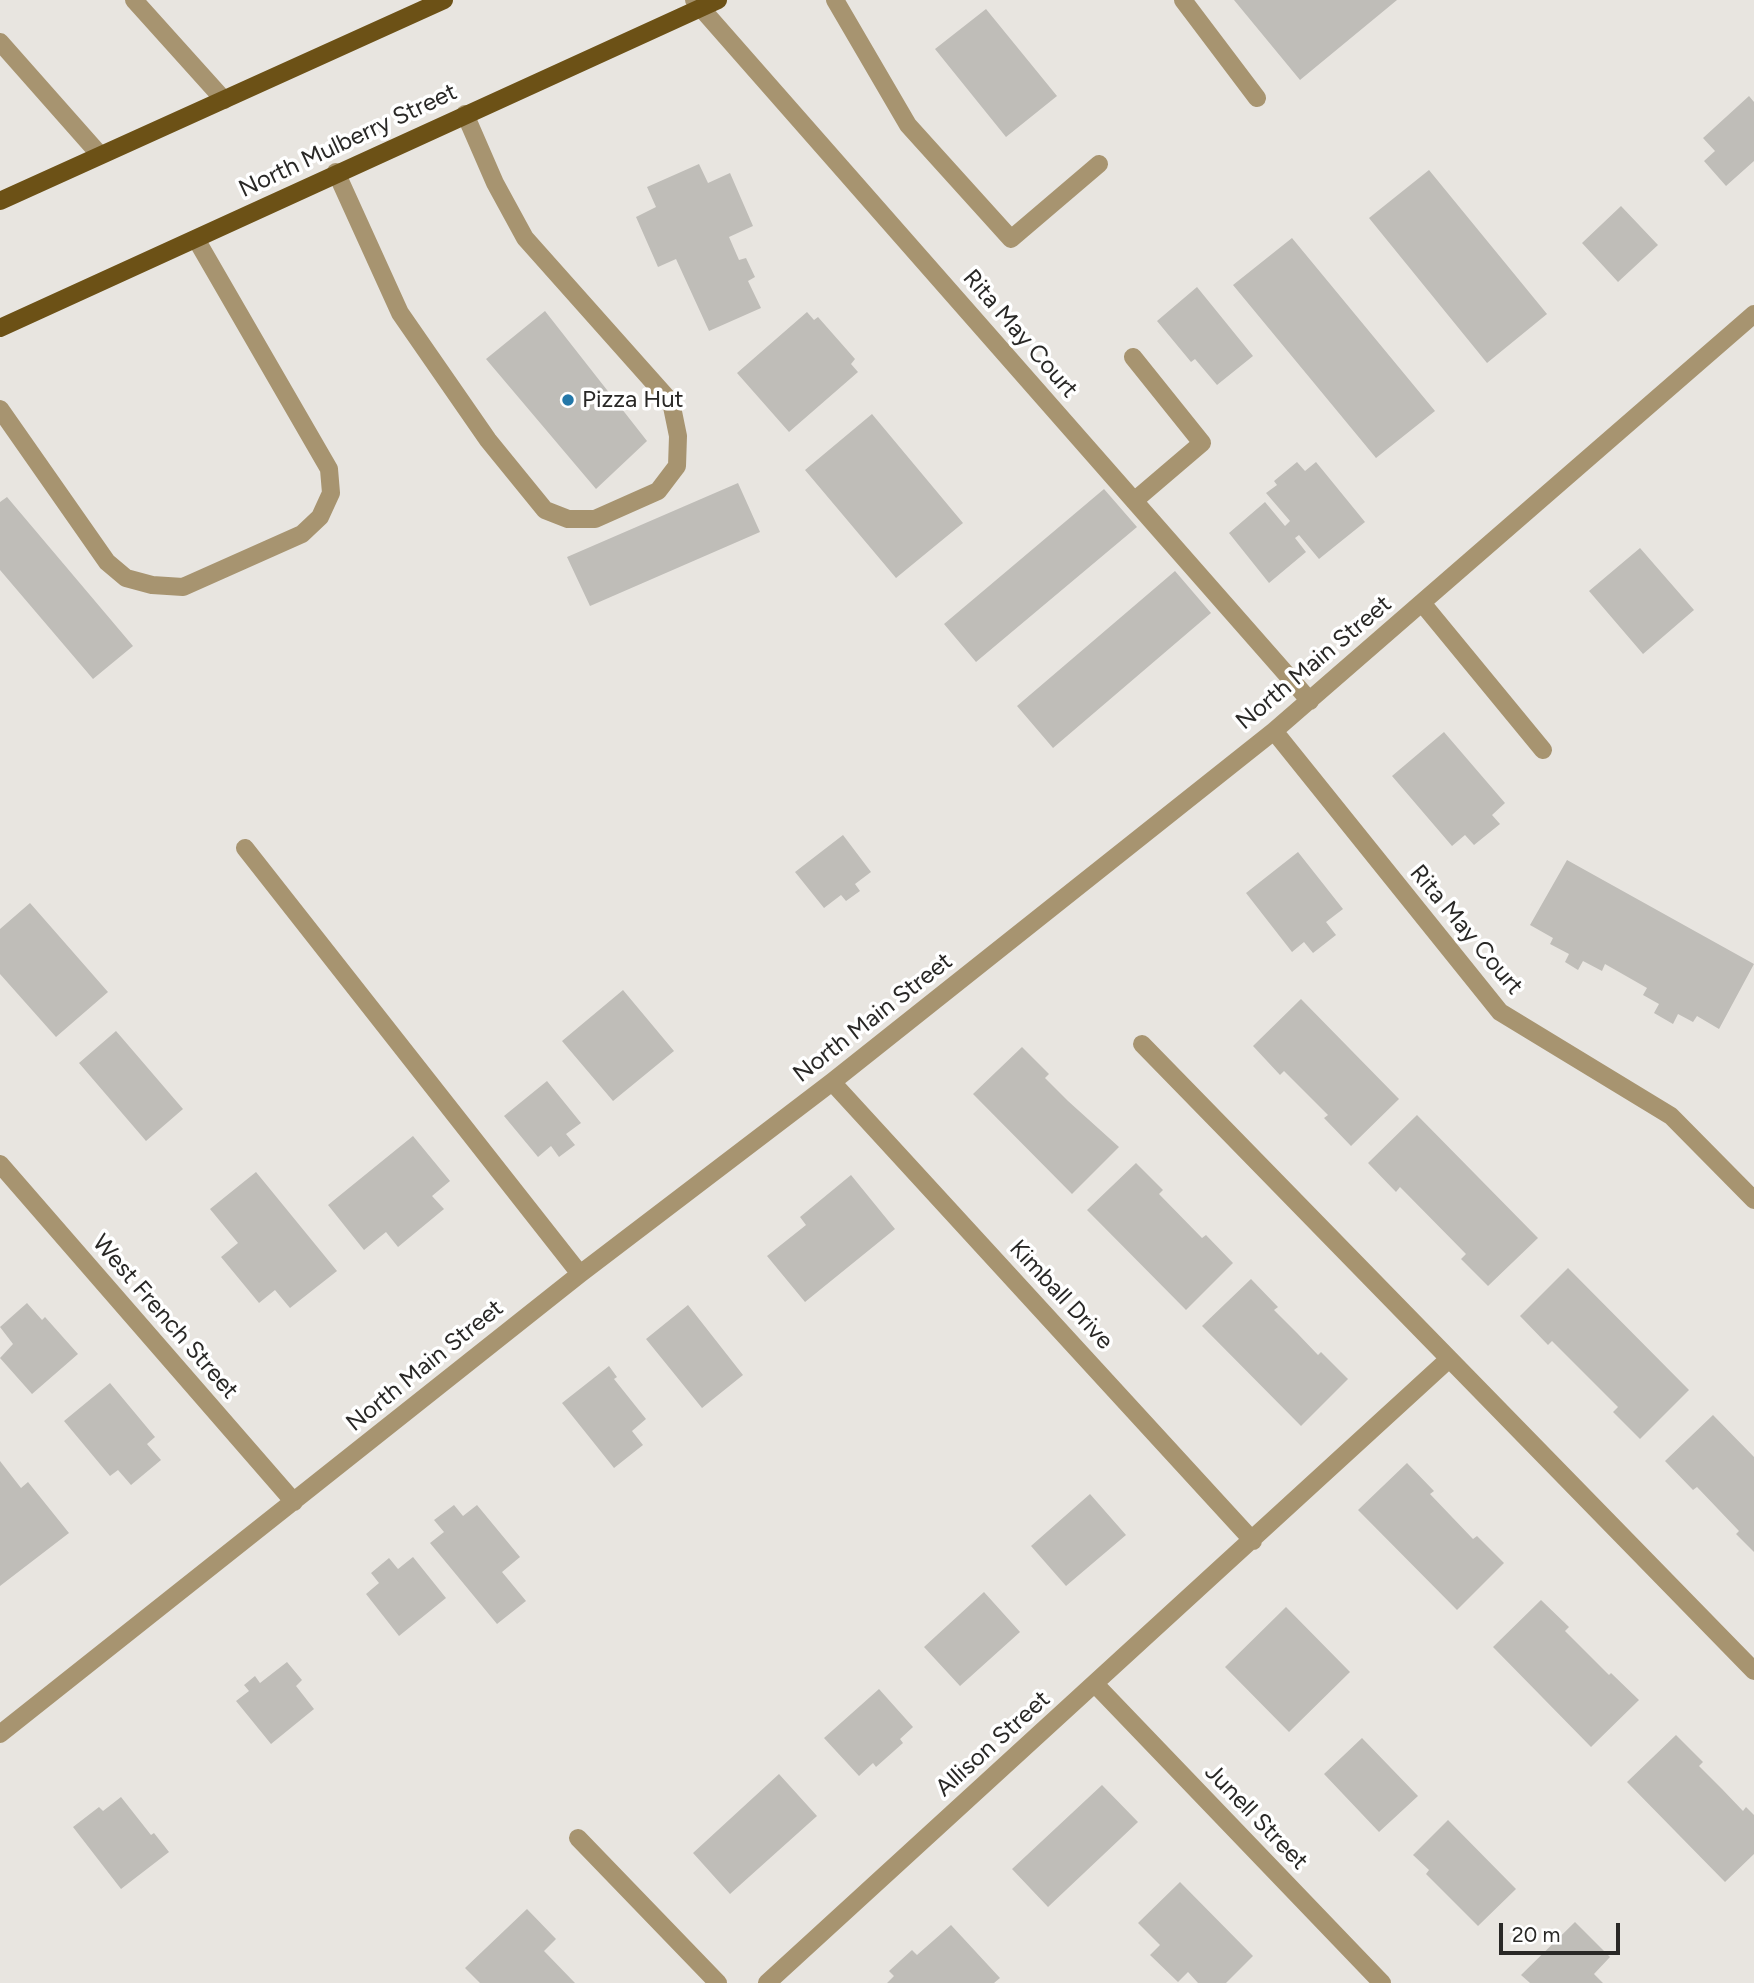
<!DOCTYPE html>
<style>
body{margin:0}
#map{position:relative;width:1754px;height:1983px;overflow:hidden;background:#e8e5e0;font-family:Figtree,sans-serif}
canvas{display:block}
.scale{position:absolute;left:1499px;top:1923px;width:121px;height:32px;box-sizing:border-box;border:4px solid #292826;border-top:0;padding-left:9px;font-size:21px;line-height:24px;white-space:nowrap;color:#292826;-webkit-text-stroke:5px #fff;paint-order:stroke}
</style>
<div id="map">
<canvas width="1754" height="1983"></canvas>
<div class="scale">20 m</div>
</div>
<script>
const context = document.querySelector('canvas').getContext('2d');
context.lineJoin = 'round';
function fill(path, color) {
  context.fillStyle = color;
  context.fill(path, 'evenodd');
}
function stroke(path, color, width, dash) {
  context.strokeStyle = color;
  context.lineWidth = width;
  context.lineCap = dash ? 'butt' : 'round';
  context.setLineDash(dash || []);
  context.stroke(path);
}
function write(font, color, halo, rows, align = 'center') {
  context.font = font + ' Figtree,sans-serif';
  context.lineWidth = 7;
  context.setLineDash([]);
  context.textBaseline = 'middle';
  context.strokeStyle = halo;
  context.fillStyle = color;
  for (const [text, x, y, turn = 0] of rows) {
    context.save();
    context.translate(x, y);
    context.rotate((+turn || 0) * Math.PI / 180);
    context.textAlign = isNaN(turn) ? turn : align;
    if (halo) context.strokeText(text, 0, 0);
    context.fillText(text, 0, 0);
    context.restore();
  }
}
const building = new Path2D(`
 M1234 0H1397L1300 80Z
 M986 9 1057 96 1006 137 935 49Z
 M1749 96 1754 102V161L1726 186 1704 161 1715 151 1703 138Z
 M699 164 708 183 730 173 753 226 729 237 739 260 746 258 755 277 748 281 761 308 709 331 676 259 658 267 636 217 656 207 647 187Z
 M1429 170 1547 314 1487 363 1369 218Z
 M1621 206 1658 245 1618 282 1582 243Z
 M1292 238 1435 411 1376 458 1233 285Z
 M1197 287 1253 356 1217 385 1195 359 1191 362 1157 321Z
 M545 311 647 441 596 489 486 359Z
 M807 312 814 320 818 317 855 359 851 364 858 372 789 432 737 373Z
 M872 414 963 523 896 578 805 470Z
 M1297 462 1305 471 1316 462 1365 522 1319 559 1299 535 1295 538 1306 552 1269 583 1229 533 1265 502 1285 526 1290 521 1266 493 1277 485 1274 481Z
 M738 483 760 532 590 606 567 557Z
 M1104 489 1137 527 976 662 944 624Z
 M7 497 133 646 93 679 0 570V502Z
 M1640 548 1694 610 1643 654 1589 591Z
 M1175 571 1211 613 1053 748 1017 706Z
 M1444 732 1505 803 1492 815 1500 824 1474 845 1465 835 1452 846 1392 776Z
 M843 835 871 872 855 884 860 891 846 901 841 895 824 908 795 872Z
 M1298 852 1343 909 1326 922 1336 935 1313 953 1304 942 1292 952 1246 893Z
 M1567 860 1754 964 1719 1029 1697 1016 1693 1022 1678 1014 1673 1024 1654 1013 1659 1004 1643 995 1647 988 1605 964 1602 971 1583 961 1578 970 1565 962 1569 954 1550 944 1553 938 1530 925Z
 M30 903 108 992 56 1037 0 974V929Z
 M623 990 674 1051 613 1101 562 1041Z
 M1301 999 1399 1099 1351 1146 1324 1118 1328 1115 1284 1071 1280 1075 1253 1046Z
 M116 1031 183 1109 146 1141 79 1063Z
 M1022 1047 1049 1074 1045 1078 1068 1101 1119 1147 1072 1194 973 1094Z
 M547 1081 581 1123 566 1134 575 1145 559 1157 551 1146 538 1157 504 1116Z
 M1417 1115 1538 1238 1488 1286 1461 1259 1466 1254 1400 1187 1396 1192 1368 1163Z
 M413 1136 450 1181 432 1196 444 1209 398 1247 386 1232 364 1250 328 1205Z
 M1136 1163 1163 1190 1159 1194 1202 1238 1206 1235 1233 1263 1186 1310 1087 1210Z
 M256 1172 337 1271 290 1308 275 1290 259 1303 221 1257 238 1243 210 1209Z
 M851 1175 895 1229 805 1302 767 1256 806 1225 800 1217Z
 M1568 1268 1689 1390 1640 1439 1613 1412 1618 1407 1552 1341 1548 1345 1520 1316Z
 M1251 1279 1278 1307 1274 1310 1297 1333 1318 1355 1321 1352 1348 1379 1301 1426 1202 1326Z
 M27 1303 42 1320 45 1317 78 1354 32 1394 0 1358 13 1344 0 1327Z
 M688 1305 743 1375 702 1408 646 1339Z
 M609 1366 617 1377 614 1379 646 1419 632 1431 643 1445 614 1468 562 1403Z
 M110 1383 155 1437 147 1444 161 1460 131 1485 118 1470 110 1476 64 1421Z
 M1713 1415 1754 1457V1552L1736 1534 1739 1531 1697 1487 1693 1490 1665 1461Z
 M0 1461 21 1488 28 1482 69 1533 0 1586Z
 M1407 1463 1434 1491 1430 1494 1473 1539 1477 1536 1504 1563 1457 1610 1358 1510Z
 M1090 1494 1126 1535 1066 1586 1031 1546Z
 M454 1505 463 1516 477 1505 520 1557 502 1572 526 1601 497 1624 430 1543 444 1532 434 1520Z
 M413 1557 446 1598 399 1636 366 1594 379 1583 371 1573 389 1558 398 1569Z
 M984 1592 1020 1632 960 1686 924 1647Z
 M1541 1600 1569 1627 1565 1631 1609 1675 1611 1673 1639 1700 1591 1747 1493 1647Z
 M1286 1607 1350 1672 1289 1732 1225 1667Z
 M287 1662 302 1680 296 1686 314 1709 271 1744 236 1701 249 1691 244 1685 255 1676 260 1683Z
 M879 1689 913 1727 900 1739 903 1743 876 1767 873 1763 859 1776 824 1738Z
 M1676 1735 1703 1762 1699 1766 1722 1789 1743 1811 1746 1807 1754 1815V1854L1725 1882 1627 1782Z
 M1362 1738 1418 1796 1379 1832 1324 1774Z
 M779 1774 817 1816 730 1894 693 1853Z
 M1102 1785 1138 1822 1048 1907 1012 1869Z
 M121 1797 151 1835 154 1833 169 1852 121 1889 73 1827 99 1807 103 1811Z
 M1448 1820 1516 1889 1478 1926 1426 1874 1429 1870 1413 1855Z
 M1180 1882 1253 1956 1226 1983H1198L1188 1972 1178 1982 1150 1955 1160 1945 1138 1923Z
 M527 1909 556 1939 544 1951 575 1983H480L465 1968Z
 M1575 1922 1610 1957 1594 1974 1603 1983H1530L1521 1975Z
 M951 1925 1000 1978 994 1983H887L894 1976 889 1971 912 1950 917 1955Z`);
const minor = new Path2D(`
 M134 0 224 100
 M694 0 1310 701
 M835 0 908 125 1011 239 1099 164
 M1183 0 1257 98
 M0 42 100 155
 M336 172 400 313 488 440 545 510 568 519H595L658 491 677 466 678 436 671 402 525 238 495 183 465 114
 M1133 357 1202 443 1134 501
 M0 409 107 562 126 578 152 585 183 587 302 534 320 517 331 493 329 469 196 239
 M1422 603 1543 750
 M1274 731 1500 1012 1671 1116 1754 1200
 M245 848 580 1274
 M1142 1044 1754 1671
 M832 1082 1253 1541
 M0 1164 294 1502
 M1095 1684 1382 1983
 M0 1734 580 1274 832 1082 1274 731 1754 314
 M578 1838 718 1983
 M767 1983 1449 1359`);
const major = new Path2D(`
 M0 201 444 0
 M0 328 718 0`);
const markers = [
 [568,400,7,"#2377a8"]
];
const streetNames = [
 ["North Mulberry Street",348,141,-25],
 ["Rita May Court",1020,334,49],
 ["North Main Street",1314,663,-40],
 ["Rita May Court",1466,930,50],
 ["North Main Street",873,1018,-38],
 ["Kimball Drive",1061,1295,47],
 ["West French Street",165,1317,49],
 ["North Main Street",425,1366,-39],
 ["Allison Street",993,1744,-42],
 ["Junell Street",1256,1817,46]
];
const poiNames = [
 ["Pizza Hut",582,400]
];
fill(building, '#bfbdb8');
stroke(minor, '#a79470', 18);
stroke(major, '#6c5116', 18);
for (const [x, y, r, color] of markers) {
  const dot = new Path2D();
  dot.arc(x, y, r, 0, 2 * Math.PI);
  context.fillStyle = color;
  context.fill(dot);
  stroke(dot, '#fff', 2.5);
}
write('24px', '#292826', '#fff', streetNames);
write('24px', '#292826', '#fff', poiNames, 'left');
</script>
